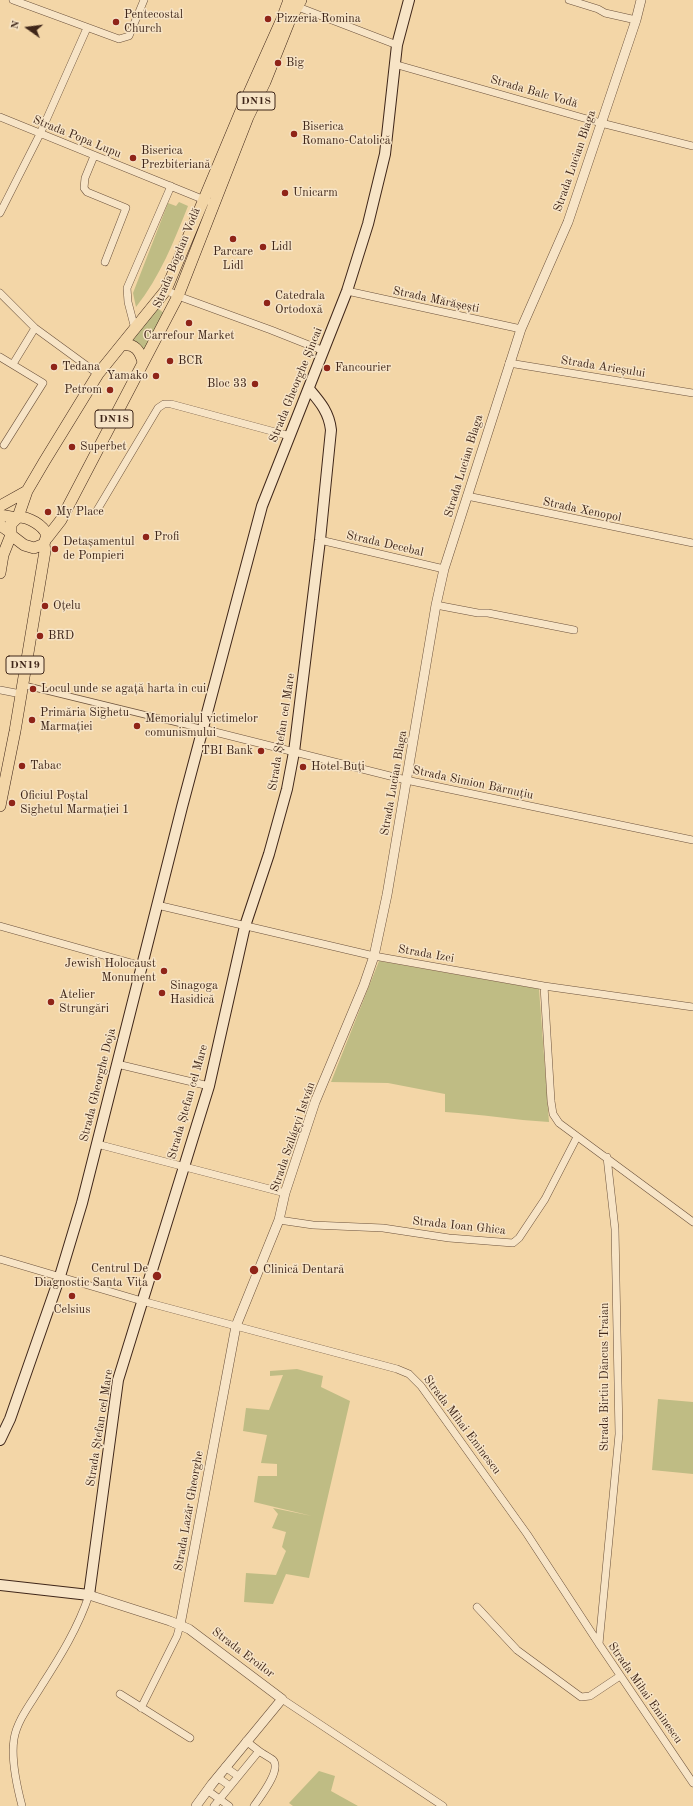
<!DOCTYPE html>
<meta charset="utf-8">
<style>
body{margin:0}
#map{position:relative;width:693px;height:1806px;overflow:hidden;background:#f3d6a7;font-family:"Old Standard TT",serif}
canvas{display:block}
.north{position:absolute;left:8px;top:8px;width:40px;height:40px;-webkit-text-stroke:3px #f7e4c6;paint-order:stroke;rotate:284deg;font-size:11px;font-weight:700;line-height:16px;text-align:center;color:#3f2619}
.north::after{content:'';display:block;margin:auto;width:14px;height:18px;background:#3f2619;clip-path:polygon(50% 0,100% 100%,50% 72%,0 100%)}
</style>
<div id="map">
<canvas width="693" height="1806"></canvas>
<div class="north">N</div>
</div>
<script>
const context = document.querySelector('canvas').getContext('2d');
context.lineJoin = 'round';
function fill(path, color) {
  context.fillStyle = color;
  context.fill(path, 'evenodd');
}
function stroke(path, color, width, dash) {
  context.strokeStyle = color;
  context.lineWidth = width;
  context.lineCap = dash ? 'butt' : 'round';
  context.setLineDash(dash || []);
  context.stroke(path);
}
function write(font, color, halo, rows, align = 'center') {
  context.font = font + ' "Old Standard TT",serif';
  context.lineWidth = 3;
  context.setLineDash([]);
  context.textBaseline = 'middle';
  context.strokeStyle = halo;
  context.fillStyle = color;
  for (const [text, x, y, turn = 0] of rows) {
    context.save();
    context.translate(x, y);
    context.rotate((+turn || 0) * Math.PI / 180);
    context.textAlign = isNaN(turn) ? turn : align;
    if (halo) context.strokeText(text, 0, 0);
    context.fillText(text, 0, 0);
    context.restore();
  }
}
const green = new Path2D(`
 M179 202 188 206C174 241 160 277 136 307L133 293 168 203 176 206Z
 M156 307 164 313 144 351 130 343Z
 M379 961 539 989 549 1122C514 1120 480 1114 445 1112V1094L388 1083 331 1082Z
 M297 1369 323 1376 321 1387 350 1401 309 1578 286 1574 273 1604 244 1602 246 1573 276 1575 286 1551 282 1547 286 1532 272 1528 278 1514 273 1508 312 1516 254 1502 258 1476H277V1464L261 1463 267 1435 243 1431 246 1408 269 1410 283 1375 270 1376V1371Z
 M658 1399 693 1402V1474L652 1470Z
 M319 1771 335 1776 331 1791 358 1806H293L289 1803Z`);
const pedestrian = new Path2D(`
 M23 685 203 729`);
const minor = new Path2D(`
 M13 0 119 39 129 36 144 0
 M569 0 598 9 605 13 636 20
 M298 7 397 45
 M394 64 601 123 693 146
 M0 117 207 201
 M94 156 85 178 84 188 87 192 126 208 105 262
 M0 213 40 134 87 28
 M166 290 178 296 271 330 324 351
 M347 291 521 329
 M0 293 35 328 98 374
 M135 329 128 302 127 288 171 186
 M0 357 43 383 4 445
 M509 363 693 393
 M13 364 35 328
 M467 496 693 543
 M96 512 158 408 164 404H171L290 436
 M320 540 444 569
 M436 605 478 613H488L574 630
 M0 690 21 694
 M203 729 406 780 693 840
 M157 905 374 956 544 986 693 1007
 M0 926 142 966
 M544 986 551 1101 553 1114 559 1123 693 1222
 M117 1064 209 1086
 M97 1144 285 1193
 M279 1220 313 1225 383 1228 449 1238 513 1243 519 1238 545 1199 577 1137
 M0 1259 142 1301 397 1369 409 1374 421 1386 527 1534 599 1644 693 1783
 M477 1607 517 1650 581 1697 590 1696 620 1676
 M599 1644 619 1434 615 1229 607 1157
 M120 1694 190 1738
 M282 1699 443 1806
 M141 1708 177 1636 180 1625
 M225 1767 238 1776
 M217 1777 230 1786
 M207 1790 229 1806
 M22 1806C17 1787 11 1758 14 1739 17 1720 32 1702 42 1685 60 1657 78 1628 89 1595
 M214 1806 259 1751 246 1741
 M254 1806C260 1797 282 1770 273 1760 269 1757 263 1754 259 1751`);
const tertiary = new Path2D(`
 M89 1595 170 1621 189 1629 282 1699 212 1784 196 1806
 M180 1625 236 1326 279 1220 285 1193 315 1102 364 985 374 956 387 895 436 605 444 569 521 329 568 222 636 20 641 0`);
const secondary = new Path2D(`
 M0 1440 10 1419 60 1276 82 1203 182 807 262 506 347 291 368 224 385 154 397 45 409 0
 M0 1585 89 1595 118 1380 209 1086 245 926 269 854 287 789 294 752 320 540 331 430C329 412 320 402 309 389`);
const primary = new Path2D(`
 M122 345C135 343 140 351 143 362
 M0 506 27 491
 M0 515 16 518
 M18 517C29 517 43 525 47 535L44 544 34 548 24 545 11 535V524L18 517 27 491 44 462 98 374 166 290 240 113 282 19 289 0
 M0 525 10 532
 M47 538 61 520 178 296 248 117 265 82 289 22 301 0
 M0 573 3 555 11 535
 M0 806 15 731 45 551 44 544`);
const markers = [
 [268,19,4,"#8f2418"],
 [116,22,4,"#8f2418"],
 [278,63,4,"#8f2418"],
 [294,134,4,"#8f2418"],
 [133,158,4,"#8f2418"],
 [285,193,4,"#8f2418"],
 [233,239,4,"#8f2418"],
 [263,247,4,"#8f2418"],
 [267,303,4,"#8f2418"],
 [189,323,4,"#8f2418"],
 [170,361,4,"#8f2418"],
 [54,367,4,"#8f2418"],
 [327,368,4,"#8f2418"],
 [156,376,4,"#8f2418"],
 [255,384,4,"#8f2418"],
 [110,390,4,"#8f2418"],
 [72,447,4,"#8f2418"],
 [48,512,4,"#8f2418"],
 [146,537,4,"#8f2418"],
 [55,549,4,"#8f2418"],
 [45,606,4,"#8f2418"],
 [40,636,4,"#8f2418"],
 [33,689,4,"#8f2418"],
 [32,720,4,"#8f2418"],
 [137,726,4,"#8f2418"],
 [261,751,4,"#8f2418"],
 [22,766,4,"#8f2418"],
 [303,767,4,"#8f2418"],
 [12,803,4,"#8f2418"],
 [164,971,4,"#8f2418"],
 [162,993,4,"#8f2418"],
 [51,1002,4,"#8f2418"],
 [254,1270,5,"#8f2418"],
 [157,1276,5,"#8f2418"],
 [72,1296,4,"#8f2418"]
];
const shields = [
 [256,101,38],
 [114,419,38],
 [25,665,38]
];
const shieldNames = [
 ["DN18",256,101],
 ["DN18",114,419],
 ["DN19",25,665]
];
const poiNames = [
 ["Pentecostal",124,15],
 ["Church",124,29],
 ["Pizzeria Romina",276,19],
 ["Big",286,63],
 ["Biserica",302,127],
 ["Romano-Catolică",302,141],
 ["Biserica",141,151],
 ["Prezbiteriană",141,165],
 ["Unicarm",293,193],
 ["Lidl",271,247],
 ["Parcare",233,252,"center"],
 ["Lidl",233,266,"center"],
 ["Catedrala",275,296],
 ["Ortodoxă",275,310],
 ["Carrefour Market",189,336,"center"],
 ["BCR",178,361],
 ["Tedana",62,367],
 ["Fancourier",335,368],
 ["Yamako",148,376,"right"],
 ["Bloc 33",247,384,"right"],
 ["Petrom",102,390,"right"],
 ["Superbet",80,447],
 ["My Place",56,512],
 ["Profi",154,537],
 ["Detașamentul",63,542],
 ["de Pompieri",63,556],
 ["Oțelu",53,606],
 ["BRD",48,636],
 ["Locul unde se agață harta în cui",41,689],
 ["Primăria Sighetu",40,713],
 ["Marmației",40,727],
 ["Memorialul victimelor",145,719],
 ["comunismului",145,733],
 ["TBI Bank",253,751,"right"],
 ["Tabac",30,766],
 ["Hotel Buți",311,767],
 ["Oficiul Poștal",20,796],
 ["Sighetul Marmației 1",20,810],
 ["Jewish Holocaust",156,964,"right"],
 ["Monument",156,978,"right"],
 ["Sinagoga",170,986],
 ["Hasidică",170,1000],
 ["Atelier",59,995],
 ["Strungări",59,1009],
 ["Centrul De",148,1269,"right"],
 ["Diagnostic Santa Vita",148,1283,"right"],
 ["Clinică Dentară",263,1270],
 ["Celsius",72,1310,"center"]
];
const streetNames = [
 ["Strada Balc Vodă",534,92,16],
 ["Strada Popa Lupu",77,137,22],
 ["Strada Lucian Blaga",575,161,-71],
 ["Strada Bogdan Vodă",177,258,-68],
 ["Strada Mărășești",436,300,12],
 ["Strada Arieșului",603,367,9],
 ["Strada Gheorghe Șincai",296,385,-68],
 ["Strada Lucian Blaga",464,466,-73],
 ["Strada Xenopol",582,510,12],
 ["Strada Decebal",385,544,13],
 ["Strada Ștefan cel Mare",282,732,-81],
 ["Strada Lucian Blaga",394,783,-80],
 ["Strada Simion Bărnuțiu",473,783,12],
 ["Strada Izei",426,954,10],
 ["Strada Gheorghe Doja",98,1085,-76],
 ["Strada Ștefan cel Mare",188,1102,-74],
 ["Strada Szilágyi István",293,1137,-71],
 ["Strada Ioan Ghica",459,1226,6],
 ["Strada Birtiu Dăncus Traian",605,1377,-90],
 ["Strada Mihai Eminescu",462,1425,53],
 ["Strada Ștefan cel Mare",100,1428,-81],
 ["Strada Lazăr Gheorghe",189,1511,-80],
 ["Strada Eroilor",243,1653,37],
 ["Strada Mihai Eminescu",645,1693,55]
];
fill(green, '#bfbc84');
stroke(pedestrian, '#6c523c', 7);
stroke(minor, '#6c523c', 8);
stroke(tertiary, '#6c523c', 10);
stroke(secondary, '#3f2619', 12);
stroke(primary, '#3f2619', 12);
stroke(pedestrian, '#f7e4c6', 5.5);
stroke(minor, '#f7e4c6', 7);
stroke(tertiary, '#f7e4c6', 9);
stroke(secondary, '#f7e4c6', 10);
stroke(primary, '#f3d6a7', 11);
for (const [x, y, r, color] of markers) {
  const dot = new Path2D();
  dot.arc(x, y, r, 0, 2 * Math.PI);
  context.fillStyle = color;
  context.fill(dot);
  stroke(dot, '#f7e4c6', 1.5);
}
for (const [x, y, w] of shields) {
  const box = new Path2D();
  box.roundRect(x - w / 2, y - 9, w, 18, 3);
  context.fillStyle = '#f7e4c6';
  context.fill(box);
  stroke(box, '#3f2619', 1);
}
write('bold 11px', '#3f2619', null, shieldNames);
write('12px', '#3f2619', '#f7e4c6', poiNames, 'left');
write('12px', '#3f2619', '#f7e4c6', streetNames);
</script>
